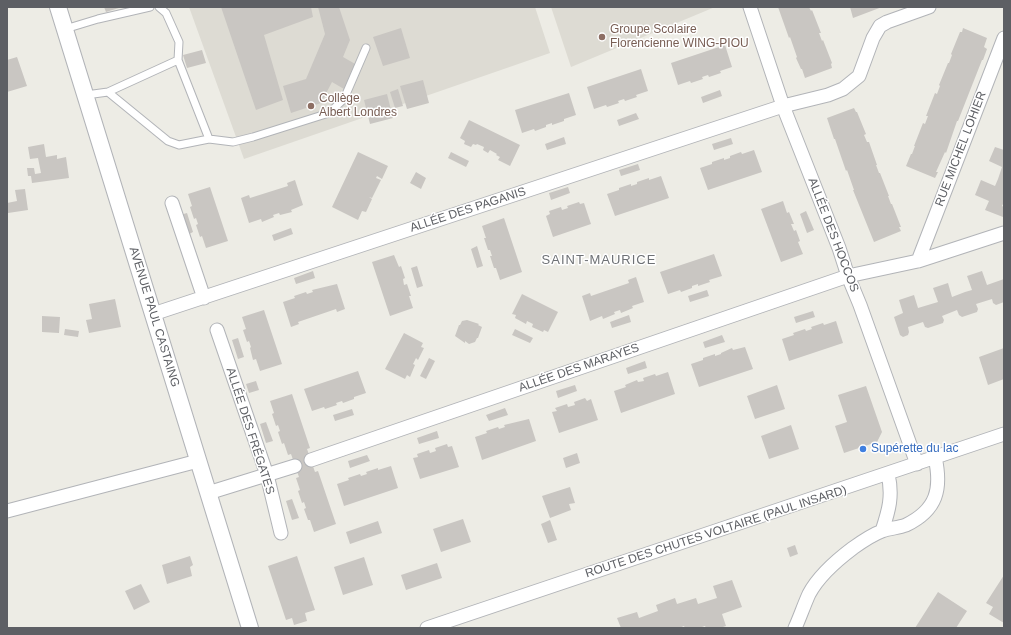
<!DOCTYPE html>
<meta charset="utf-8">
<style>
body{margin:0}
#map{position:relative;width:1011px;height:635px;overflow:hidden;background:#edece5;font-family:Helvetica,sans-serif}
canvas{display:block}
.frame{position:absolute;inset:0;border:8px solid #5d5f64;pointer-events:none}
</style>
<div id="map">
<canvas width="1011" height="635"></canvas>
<div class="frame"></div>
</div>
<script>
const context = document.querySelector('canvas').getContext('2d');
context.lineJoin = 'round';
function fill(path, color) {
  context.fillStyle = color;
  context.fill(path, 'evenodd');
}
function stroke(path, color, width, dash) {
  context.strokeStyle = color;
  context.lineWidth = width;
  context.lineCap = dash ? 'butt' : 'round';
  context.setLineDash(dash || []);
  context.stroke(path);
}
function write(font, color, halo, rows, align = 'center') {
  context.font = font + ' Helvetica,sans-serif';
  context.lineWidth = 3;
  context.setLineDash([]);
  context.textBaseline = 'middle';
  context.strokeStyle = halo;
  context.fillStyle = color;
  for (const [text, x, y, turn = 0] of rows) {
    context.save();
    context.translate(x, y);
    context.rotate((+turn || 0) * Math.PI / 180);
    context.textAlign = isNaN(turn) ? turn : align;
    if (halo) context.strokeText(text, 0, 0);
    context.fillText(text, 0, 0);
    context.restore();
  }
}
const education = new Path2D(`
 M189 7H535L550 53 244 159Z
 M551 7H715L571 67Z`);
const building = new Path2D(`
 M104 7H122L106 12Z
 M221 7H311L313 17 264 35 283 100 256 110Z
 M318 7H339L350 40 343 57 357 65 344 89 332 82 321 103 291 113 283 86 306 79 325 34Z
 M778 7H809L811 11 812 10 821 33H819L822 41 823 40 832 63 831 64 832 68 805 78 802 69H801L796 58 797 57 790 37 789 38Z
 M850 7H882L853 18Z
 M401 28 410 58 383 66 373 37Z
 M963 28 987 38 984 47 987 49 983 60H982L958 121H957L946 153 945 152 936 172H938L935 178 906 166 911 154H912L915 146H914L923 123 925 124 928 116H926L935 93 937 94 940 86 939 85 948 63H949L952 55 951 54 960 32H962Z
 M725 45 732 67 720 71 721 73 709 77 708 75 702 77 703 79 691 83 690 81 678 85 671 63Z
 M202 50 206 63 187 68 183 55Z
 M17 57 27 86 7 92V60Z
 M641 69 648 91 636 95 637 97 625 101 624 99 618 101 619 103 607 107 606 105 594 109 587 87Z
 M423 80 429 103 407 109 400 86Z
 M398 89 403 106 395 108 390 92Z
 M720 90 722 96 703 103 701 97Z
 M569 93 576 115 564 119V121L552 125V123L546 125V127L535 131 534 129 522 133 515 110Z
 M387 94 393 118 370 124 364 100Z
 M854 108 856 112H857L866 134 864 135 867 142H869L877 165H876L879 173H880L889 196H888L891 204H892L901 227H899L901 231 874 242 853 190H854L847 170 846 171 835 139H834L827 118Z
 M636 113 639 119 619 126 617 120Z
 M469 120 520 145 510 166 498 160 500 157 496 155 497 154 490 150 488 153 483 150 484 147 477 144 476 145 473 144 471 147 464 144 465 141 460 138Z
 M564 137 566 144 547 150 545 144Z
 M731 138 733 144 714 150 712 144Z
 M44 144 46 157 57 155V159L66 157 69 178 32 183 31 176H28L27 168H34L35 174 41 173 38 158 30 159 28 147Z
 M995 147 1004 150V202L1002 206 1004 207 1003 217 985 210 989 201 975 195 981 180 995 186 998 179 1002 167 989 161Z
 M754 150 762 172 708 190 700 168 712 164V162L724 158V160L730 158V156L741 152 742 154Z
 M358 152 388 166 382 179 377 176 376 178 381 180 372 198 369 197 372 199 366 212 362 211 358 220 332 207Z
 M451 152 469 161 466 167 448 158Z
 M638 164 640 170 621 176 619 170Z
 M416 172 426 178 421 189 410 183Z
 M661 176 669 198 615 216 607 194 619 190V188L631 184V186L637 184V182L649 178V180Z
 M295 180 303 205 291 210 292 212 280 215 279 213 273 215 274 217 262 222 261 219 249 223 241 198 249 195 250 198 288 186 287 183Z
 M210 187 228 241 206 248 202 236 200 237 196 225 198 224 196 218 194 219 190 207 192 206 188 194Z
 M568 187 570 193 551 200 549 193Z
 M25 189 28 210 8 213 7 203 17 201 15 190Z
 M783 201 787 213 789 212 794 224H791L794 231 796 230 800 241 798 242 803 254 781 262 761 209Z
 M579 202 580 204 584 203 591 224 553 237 546 216 550 214 549 211 561 207 562 210 568 208 567 206Z
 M806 211 814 230 807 233 800 214Z
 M187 213 193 232 187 235 180 215Z
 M504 218 522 272 500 280 496 268H494L490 256H492L490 250H488L484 238H486L482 226Z
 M291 228 293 234 274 241 272 235Z
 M477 246 483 266 477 268 471 249Z
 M714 254 722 276 709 280 710 282 698 286V284L692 286V288L681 292 680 290 668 294 660 272Z
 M394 255 399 267 401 266 405 278 403 279 404 285 407 284 411 296H409L413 308 390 316 372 262Z
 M417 266 423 286 417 288 411 268Z
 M313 271 315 278 296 284 294 278Z
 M982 271 987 285 1004 279V302L996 305 993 303 992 299 976 304 978 309 977 312 962 317 959 315 957 310 942 316 944 320 943 323 928 328 925 327 923 322 908 327 909 332 908 335 903 337 900 335 894 317 903 313 899 300 914 295 918 308 938 302 933 288 948 283 952 297 965 292 972 290 967 276Z
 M636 277 644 302 632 306 633 308 621 313 620 310 614 312 615 314 603 319 602 316 590 321 582 296 590 293 591 296 629 283 628 280Z
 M337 284 345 309 337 312 336 309 298 322 299 324 291 327 283 302 295 298 294 296 306 292 307 294 313 292 312 290Z
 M707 290 709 296 690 302 688 296Z
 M522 294 558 312 548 332 544 330 543 332 532 327 533 324 527 321 526 324 515 318 516 315 512 314Z
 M115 299 121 327 89 333 86 320 92 319 89 304Z
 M264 310 282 364 260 371 256 359 253 360 250 348 251 347 249 341 247 342 243 330 246 329 242 317Z
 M813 311 815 317 796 323 794 317Z
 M629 315 631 322 612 328 610 322Z
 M42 316 60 317 59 333 42 332Z
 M467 320 479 324 478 325 482 327 478 338H477L475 342 469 344 465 341V343L455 336 459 325H460L462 321Z
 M836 321 843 343 789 361 782 339 794 335 793 333 805 329 806 331 812 329 811 327 823 323 824 325Z
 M65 329 79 331 78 337 64 335Z
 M515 329 533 338 530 343 512 335Z
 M404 333 423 343 421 347 424 348 418 360 416 358 413 364 415 365 410 377 407 375 405 379 385 369Z
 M722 335 725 342 705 348 703 342Z
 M238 338 244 357 238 359 232 340Z
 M745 347 753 369 699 387 691 364 703 360V358L715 354V356L721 354V353L732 348 733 350Z
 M1004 348V379L988 385 979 357Z
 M429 358 435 361 426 379 420 376Z
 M645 361 647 368 628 374 626 368Z
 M358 371 366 393 354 397V399L343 403 342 401 336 403 337 405 325 409 324 407 312 411 304 389Z
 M668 372 675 394 621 413 614 391 626 387 625 385 637 380 638 382 644 381 643 378 655 374 656 376Z
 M256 381 259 390 249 393 246 384Z
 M575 385 577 391 558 398 556 391Z
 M777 385 785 409 755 419 747 396Z
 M866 386 882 432 877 442 844 453 835 426 847 422 838 395Z
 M292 394 310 448 307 449 315 472 318 471 336 524 314 532 310 520H308L304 509 306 508 304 502 302 503 298 491 300 490 296 478 299 477 291 454 288 455 284 443 282 444 278 432 280 431 278 425 276 426 272 414 274 413 270 401Z
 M585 398 587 401 591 399 598 420 559 433 552 412 557 411 555 408 567 404 568 407 575 405 574 402Z
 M505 408 508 415 489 421 486 415Z
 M352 409 354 415 335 421 333 415Z
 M529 419 536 441 482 460 475 437 487 433 486 431 498 427 499 429 505 427 504 425Z
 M266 422 273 441 266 443 260 424Z
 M791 425 799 449 769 459 761 436Z
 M437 431 439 438 419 444 417 438Z
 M447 444 448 447 452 446 459 467 420 479 413 458 418 457 417 454 429 450 430 453 436 451 435 448Z
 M577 453 580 463 566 468 563 458Z
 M367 455 370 461 350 468 348 461Z
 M391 466 398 488 344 506 337 484 349 480 348 478 360 474 361 476 367 474 366 472 378 468V470Z
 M570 487 575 503 569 504 571 510 550 518 542 496Z
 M292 499 299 518 292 520 286 501Z
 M463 519 471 542 441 552 433 529Z
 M550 520 557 540 548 543 541 524Z
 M378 521 382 533 350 544 346 532Z
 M795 545 798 554 790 557 787 548Z
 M190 556 193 565 190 567 192 576 167 584 162 565Z
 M297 556 315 610 305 613 307 621 294 625 292 618 286 620 268 566Z
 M364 557 373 585 343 595 334 567Z
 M437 563 442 578 406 590 401 575Z
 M1004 575V623L989 614 993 607 986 603Z
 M732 580 742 607 722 614 726 626 720 628H706L705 626 699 628H685L684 626 679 628H621L617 618 637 612 639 618 658 611 656 605 675 598 677 604 696 598 698 604 717 598 713 586Z
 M141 584 150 602 134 610 125 591Z
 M938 592 967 611 956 628H915Z`);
const service = new Path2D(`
 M65 29 98 19 150 7
 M178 60 209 139
 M108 92 178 60 179 42 166 13 159 7
 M86 95 108 92 168 141 179 145 209 139 233 142 253 137 329 113 344 99 366 48`);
const minor = new Path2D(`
 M750 7 783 106 839 248 848 276 860 305 917 464
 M172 203 204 298
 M918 261 1004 38
 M153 314 783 106 828 95 843 89 859 76 873 38 880 26 887 22 929 7
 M217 330 267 475 281 533
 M311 460 848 276 918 261 1004 233
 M208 493 295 466
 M7 511 198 461
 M882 531C889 510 893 496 888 474
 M427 628 1004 434
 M795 628C800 617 804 605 809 594 819 575 837 560 853 548 860 543 874 534 882 531 890 528 898 528 906 525 937 510 942 489 935 457`);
const tertiary = new Path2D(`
 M58 7 250 628`);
const markers = [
 [602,37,4,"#8d6e63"],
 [311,106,4,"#8d6e63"],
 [863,449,4,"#3f7fe0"]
];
const educationNames = [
 ["Groupe Scolaire",610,30],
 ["Florencienne WING-PIOU",610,44],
 ["Collège",319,99],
 ["Albert Londres",319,113]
];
const streetNames = [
 ["RUE MICHEL LOHIER",961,149,-69],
 ["ALLÉE DES PAGANIS",468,210,-18],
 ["ALLÉE DES HOCCOS",833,235,69],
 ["AVENUE PAUL CASTAING",154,317,73],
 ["ALLÉE DES MARAYES",579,368,-19],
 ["ALLÉE DES FRÉGATES",250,431,72],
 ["ROUTE DES CHUTES VOLTAIRE (PAUL INSARD)",716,532,-18]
];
const shopNames = [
 ["Supérette du lac",871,449]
];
const neighbourhoodNames = [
 ["SAINT-MAURICE",599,260]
];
fill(education, '#dddbd3');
fill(building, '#c9c6c2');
stroke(service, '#b2b4b8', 9);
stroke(minor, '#b2b4b8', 15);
stroke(tertiary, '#b2b4b8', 18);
stroke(service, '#fff', 7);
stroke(minor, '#fff', 13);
stroke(tertiary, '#fff', 16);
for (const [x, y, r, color] of markers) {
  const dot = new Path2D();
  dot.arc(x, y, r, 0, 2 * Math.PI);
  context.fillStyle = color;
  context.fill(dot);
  stroke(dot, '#fff', 1.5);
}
write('12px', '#785e54', '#fff', educationNames, 'left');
write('12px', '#5d5f64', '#fff', streetNames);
write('12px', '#366cbe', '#fff', shopNames, 'left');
context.letterSpacing = '1px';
write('13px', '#6e7175', '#fff', neighbourhoodNames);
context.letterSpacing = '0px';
</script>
